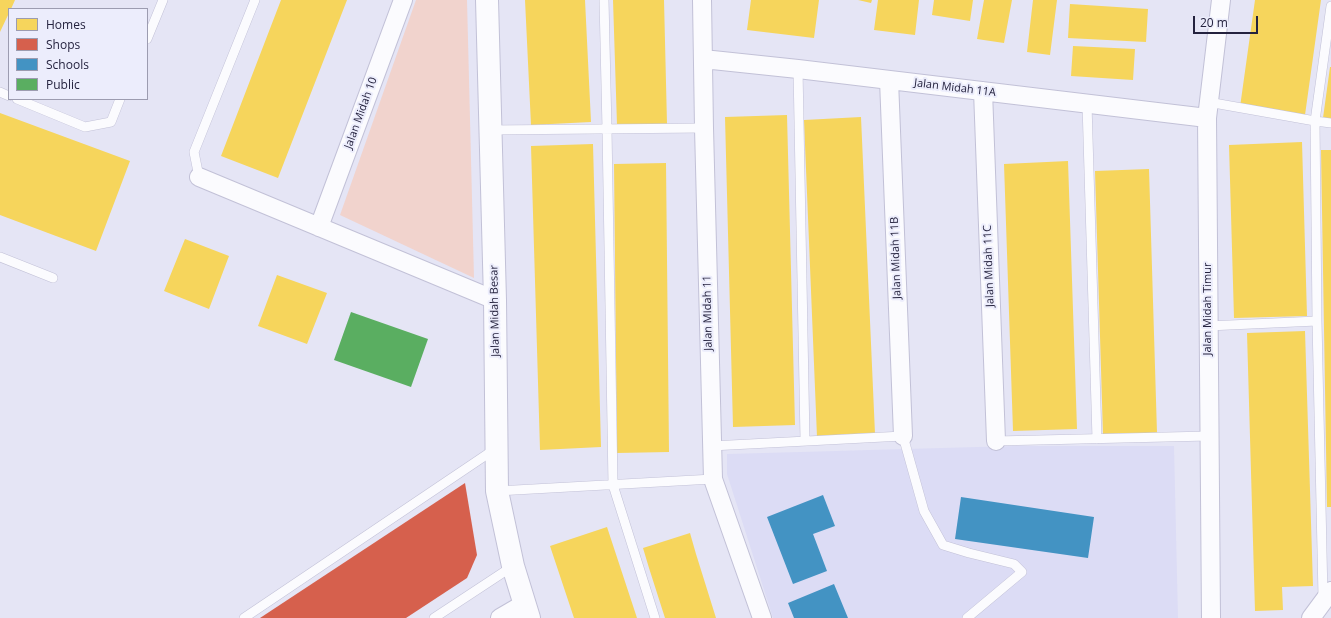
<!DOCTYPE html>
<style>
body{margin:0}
#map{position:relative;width:1331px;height:618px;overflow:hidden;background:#e5e5f5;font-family:"Open Sans",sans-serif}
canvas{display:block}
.legend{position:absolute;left:8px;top:8px;width:140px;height:92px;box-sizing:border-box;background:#ecedfc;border:1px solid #9c9cb0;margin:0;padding:5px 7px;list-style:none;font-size:12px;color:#24223e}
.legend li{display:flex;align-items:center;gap:8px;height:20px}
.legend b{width:20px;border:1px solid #9c9cb0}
.scale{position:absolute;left:1193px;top:16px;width:65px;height:18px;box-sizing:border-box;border:2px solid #24223e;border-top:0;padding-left:5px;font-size:12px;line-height:14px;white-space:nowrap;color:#24223e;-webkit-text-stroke:3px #ecedfc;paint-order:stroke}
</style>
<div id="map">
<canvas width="1331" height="618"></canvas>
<ul class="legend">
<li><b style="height:11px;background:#f6d55c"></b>Homes</li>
<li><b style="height:11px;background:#d6604d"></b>Shops</li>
<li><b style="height:11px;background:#4393c3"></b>Schools</li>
<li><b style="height:11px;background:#5aae61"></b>Public</li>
</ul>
<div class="scale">20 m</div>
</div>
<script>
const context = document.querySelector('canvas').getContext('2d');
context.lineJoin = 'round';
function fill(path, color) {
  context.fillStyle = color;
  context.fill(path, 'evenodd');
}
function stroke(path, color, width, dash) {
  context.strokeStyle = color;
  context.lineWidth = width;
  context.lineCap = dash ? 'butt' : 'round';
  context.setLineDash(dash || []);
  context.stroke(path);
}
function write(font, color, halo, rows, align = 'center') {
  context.font = font + ' "Open Sans",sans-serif';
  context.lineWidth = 4;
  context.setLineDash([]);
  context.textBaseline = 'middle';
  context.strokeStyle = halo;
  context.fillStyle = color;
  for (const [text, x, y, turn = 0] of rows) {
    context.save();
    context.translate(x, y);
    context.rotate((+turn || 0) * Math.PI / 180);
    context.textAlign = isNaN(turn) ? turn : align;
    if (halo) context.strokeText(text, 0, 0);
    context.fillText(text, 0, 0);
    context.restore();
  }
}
const built = new Path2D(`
 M1014 446H1174L1178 618H773L727 474V454Z`);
const green = new Path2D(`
 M416 0H467L474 278 340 215Z`);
const homes = new Path2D(`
 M0 0H15L11 9H9V13L0 32Z
 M281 0H347L278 178 221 156Z
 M525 0H585L591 122 531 125Z
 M613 0H664L667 124 617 125Z
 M751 0H819L814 38 747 30Z
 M858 0H872L871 3Z
 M878 0H919L915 35 874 30Z
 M934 0H973L970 21 932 15Z
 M984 0H1012L1004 43 977 39Z
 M1033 0H1057L1050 55 1027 52Z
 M1255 0H1321L1305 115 1240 107Z
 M1070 4 1148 9 1146 42 1068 38Z
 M1073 46 1135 49 1133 80 1071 76Z
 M1330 67H1331V119L1323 118Z
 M0 113 130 161 96 251 0 215Z
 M787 115 795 425 733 427 725 117Z
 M861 117 875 434 817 437 804 120Z
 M1302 142 1307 316 1234 318 1229 145Z
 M593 144 601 447 540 450 531 146Z
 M1321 150H1331V507H1327Z
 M1068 161 1077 429 1013 431 1004 164Z
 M666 163 669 452 617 453 614 164Z
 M1149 169 1157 433 1103 435 1095 171Z
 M185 239 229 256 209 309 164 291Z
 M277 275 327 293 307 344 258 326Z
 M1305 331 1313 586 1282 587 1283 610 1255 611 1247 333Z
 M607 527 637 618H574L550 546Z
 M690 533 696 554 716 618H665L649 568 643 548Z`);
const shops = new Path2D(`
 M465 483 477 555 467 578 406 618H260Z`);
const schools = new Path2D(`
 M823 495 835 526 813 534 827 571 793 584 767 517Z
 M961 497 1094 517 1088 558 955 539Z
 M834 584 848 618H794L788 603Z`);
const public = new Path2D(`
 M351 312 428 339 411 387 334 360Z`);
const service = new Path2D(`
 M604 0 607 129 613 485 655 618
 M147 39 163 0
 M798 69 805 440
 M0 92 9 96
 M17 99 85 127 111 122 120 99
 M1208 102 1315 121 1331 123
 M1087 104 1097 439
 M490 130 704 128
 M199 177 194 152 255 0
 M0 257 53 278
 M1208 326 1317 321
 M996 441 1209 436
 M711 446 903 436 924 511 943 545 969 553 1014 564 1022 572 967 618
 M497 491 713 479
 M1323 597 1317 321 1315 121 1331 6
 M244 618 495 449
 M434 618 513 566`);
const minor = new Path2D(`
 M702 0 704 128 713 479 762 618
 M703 59 798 69 1207 118
 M889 80 903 436
 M983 91 996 441
 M199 177 495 300
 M319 227 403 0
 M500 618 524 604
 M1211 618 1207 118 1221 0
 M1311 618 1331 591`);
const tertiary = new Path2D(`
 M487 0 495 300 497 491 513 566 529 618`);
const streetNames = [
 ["Jalan Midah 11A",955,88,7],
 ["Jalan Midah 10",361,113,-70],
 ["Jalan Midah 11B",896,258,-92],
 ["Jalan Midah 11C",989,266,-92],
 ["Jalan Midah Timur",1208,309,-90],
 ["Jalan Midah Besar",495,311,-91],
 ["Jalan MIdah 11",708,313,-91]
];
fill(built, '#dcdcf5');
fill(green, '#f1d3cd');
fill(homes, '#f6d55c');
fill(shops, '#d6604d');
fill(schools, '#4393c3');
fill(public, '#5aae61');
stroke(service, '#c2c1d7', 10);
stroke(minor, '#c2c1d7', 20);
stroke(tertiary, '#c2c1d7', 24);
stroke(service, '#fbfbfe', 9);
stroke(minor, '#fbfbfe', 18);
stroke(tertiary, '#fbfbfe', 22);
write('11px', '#24223e', '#ecedfc', streetNames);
</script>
